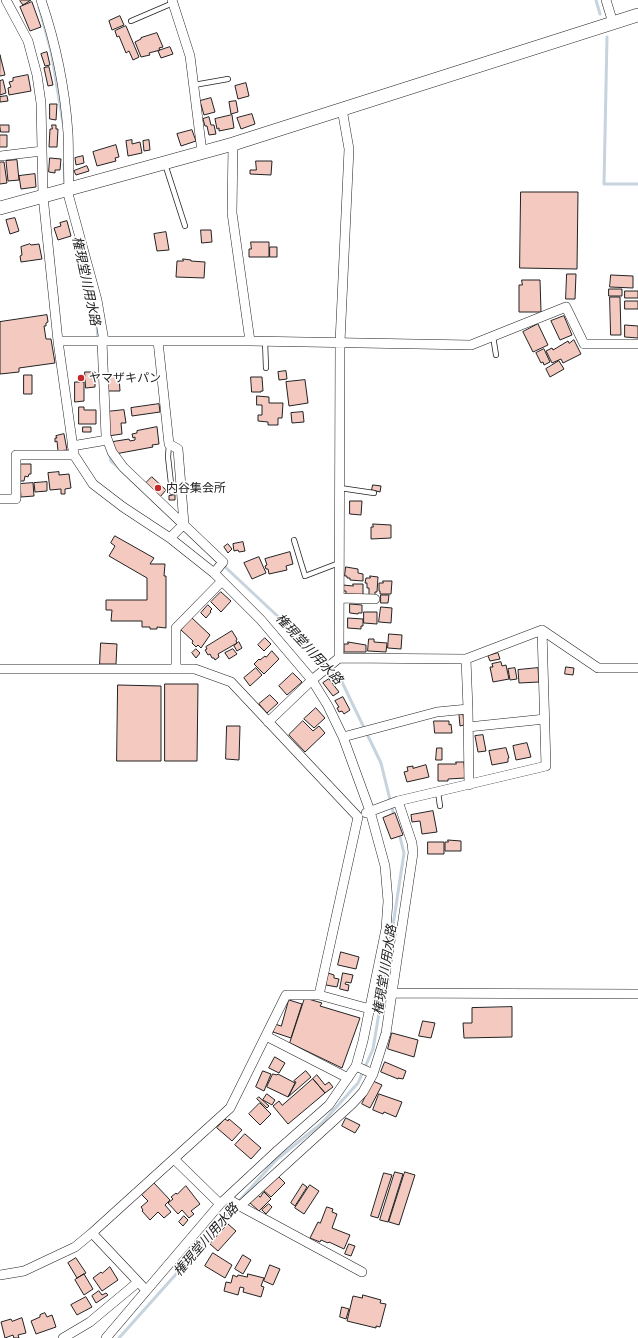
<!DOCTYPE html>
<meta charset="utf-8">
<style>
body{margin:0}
canvas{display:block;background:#fff}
</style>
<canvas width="638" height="1338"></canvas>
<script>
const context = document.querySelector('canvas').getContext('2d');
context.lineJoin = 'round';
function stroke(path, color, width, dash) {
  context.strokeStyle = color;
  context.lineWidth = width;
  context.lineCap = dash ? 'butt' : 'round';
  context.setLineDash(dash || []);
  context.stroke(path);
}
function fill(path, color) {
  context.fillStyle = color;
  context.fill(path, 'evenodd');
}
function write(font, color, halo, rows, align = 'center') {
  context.font = font + ' "Public Sans","Noto Sans JP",sans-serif';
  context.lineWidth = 3;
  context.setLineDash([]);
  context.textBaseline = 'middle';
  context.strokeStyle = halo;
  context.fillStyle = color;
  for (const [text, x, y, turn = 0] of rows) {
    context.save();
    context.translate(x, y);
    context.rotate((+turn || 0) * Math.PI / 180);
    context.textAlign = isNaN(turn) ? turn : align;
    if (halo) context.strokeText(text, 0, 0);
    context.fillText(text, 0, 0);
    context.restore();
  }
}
const stream = new Path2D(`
 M596 0 600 14
 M39 7 51 51 63 123
 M607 37 604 184H638
 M64 164 65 187
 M97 326 98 339
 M109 453 111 461 119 468
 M222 564 286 624 341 680 381 763 394 816
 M119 1338 203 1244 230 1211 276 1160 322 1123 358 1083 373 1049 387 965 404 853 399 833`);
const building = new Path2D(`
 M21 0H31L23 5 20 1Z
 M32 2 41 27 30 31 20 7Z
 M120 16 124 25 112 30 109 21Z
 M126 26 139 57 133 60 129 51 126 53 119 36 117 37 115 31Z
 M157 33 163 47 159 48 160 50 149 53 150 55 141 57 135 42 141 39V38Z
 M170 47 173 54 161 58 158 51Z
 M47 52 50 65 45 66 41 54Z
 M0 55 5 75 0 76Z
 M49 67 53 85 48 86 44 68Z
 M28 75 31 91 9 95 8 88 11 87 9 82 13 81V78Z
 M3 80 6 93 0 95V81Z
 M246 83 249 96 238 99 235 86Z
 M7 96 8 101 0 102V97Z
 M211 98 215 112 204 115 200 101Z
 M236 101 238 112 231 114 229 102Z
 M50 104H57L56 120 50 119Z
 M252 114 255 124 241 129 237 118Z
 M232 115 234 128 219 131V128L217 129 215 119Z
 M209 117 211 125H214L216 134 209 135 207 126H205L203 119Z
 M0 125H9V132H1Z
 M52 125H56V129H58L57 147H49L50 129H52Z
 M192 130 196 141 181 146 177 134Z
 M0 135H7V147H0Z
 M132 140V144L140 142 142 153 128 156 126 141Z
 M149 140 150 150 144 151 143 141Z
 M116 145 119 157 115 158 116 161 97 166 93 152Z
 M83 156 84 163 76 165 75 158Z
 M50 158 61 159 60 170H55V173L49 172Z
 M17 160 19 180 8 181 6 161Z
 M256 161H272L271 175 250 174V170H256Z
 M0 162H4L7 183 0 184Z
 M87 166 89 171 76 175 74 171Z
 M35 174 36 187 21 189 19 176Z
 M521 192H578L577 269 520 268Z
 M15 218 19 231 10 234 6 220Z
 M67 221 71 236 58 240 54 228 61 226 60 223Z
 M201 230H211L212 242 202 243Z
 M166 232 169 250 157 251 154 234Z
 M251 242H269V257H249V249H251Z
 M30 244 31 245 39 244 42 259 21 262 20 256 22 255 21 247Z
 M270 247H277V257H270Z
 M183 259 191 260V261L205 262 204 278 176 277 177 261H183Z
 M567 274H576L575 299H566Z
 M611 275 633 276V288L610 287Z
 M522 280H540L541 312H519V285H522Z
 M609 289H622V296H609Z
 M625 291H638V298H625Z
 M610 297H620L621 335H611Z
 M625 301H638V309H625Z
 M47 315 48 322 46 323V326H44L46 339H51L55 363 19 368V372L0 374V322Z
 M564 316 572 335 560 340 551 321Z
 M538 324 548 345 533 352 523 332Z
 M625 325 638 326V338L625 337Z
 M574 340 581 354 563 363 561 359 552 363 546 351 552 348 553 350 568 341 569 343Z
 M544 349 550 362 544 365 543 362 541 363 536 353Z
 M559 361 564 369 550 377 546 369Z
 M286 371 287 379 279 380 278 372Z
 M85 372H95V387L86 388Z
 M24 375H32V394H24Z
 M119 376 120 391H108L107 377Z
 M251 377H262L263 391H261V392H252Z
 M305 380 308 403 289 406 286 382Z
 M75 382H84V401L75 402Z
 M257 396 269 397V403H283L282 418H278V425H268V422L258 421V415H262V405H257Z
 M159 404 160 412 132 416 131 408Z
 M79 407H84V410H96V424H79Z
 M124 410 126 423H121L122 434 108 436 106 412Z
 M303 412 304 422 292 423 291 413Z
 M83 427H91V432H83Z
 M157 427 159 444 152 445 153 447 115 454 110 442 129 439 130 441 135 440V437L133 438 132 434 137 433V431Z
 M64 434 67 450 58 451 57 441 55 442V438H57L56 436Z
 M21 464H31V474H29L28 477 25 476 24 481H21Z
 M59 472V475L69 474 71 488 65 489V494H61V489L50 490 48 473Z
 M152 477 166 490 160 497 145 484Z
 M47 482V491L35 492 34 483Z
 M33 483 34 496 21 497 20 484Z
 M373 485 381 486 380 492 372 490Z
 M175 495V500H169V496Z
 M350 501H362L361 515 350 514Z
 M373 524 391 525V538L371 539V527H373Z
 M115 536 154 558 150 564H165L164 576H166V628L157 627V629H150V627H142V621H111L112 610H106V600H147V578L109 556 115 546 111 543Z
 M243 542 245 551 239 552 238 550 234 551 233 544Z
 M228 544 232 549 228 553 224 547Z
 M290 552 293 564 286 566 287 570 269 574 268 569H266L265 566 267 565 265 559Z
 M259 557 266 573 252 579 244 563Z
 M346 567 358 569V573L363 574V581L350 580V578H347V576H345Z
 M370 576 378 577 377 592H375V595H369V588H367V583H365L366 578H370Z
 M383 581H392L391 594H380V591H379V583H383Z
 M353 584H363V595L346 594V591H342L343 585 353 586Z
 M221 592 231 601 221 612 211 602Z
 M381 595H389L388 603H381Z
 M350 604 362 605V613H358V614L350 613Z
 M208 605 212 609 210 611 211 612 206 618 201 613Z
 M381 607 392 608 391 623 379 622Z
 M364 612H377V624L364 623Z
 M192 618 210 635 201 648 198 645 196 647 192 643 193 641 181 630Z
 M348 618 363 619V626H361V629L348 628Z
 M232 631 237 639 236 641 237 643 218 654 219 657 215 660 214 658H212L210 654 208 655 205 650 207 649 206 647Z
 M389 634 402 635 401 649 388 648Z
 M265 638 271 644 264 651 258 645Z
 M369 639H374V642L387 643 386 652 368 651Z
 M239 642 242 648 237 651 234 646Z
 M348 642 366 645V652H344V644H348Z
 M101 643 117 644 116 664H100Z
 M196 649 200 653 196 658 192 653Z
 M233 649 237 654 229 659 225 653Z
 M272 651 279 659 264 674 254 664 259 659 260 660 265 656 266 657Z
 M498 653 500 659 490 661 488 656Z
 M501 662 502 666 506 665 509 679 493 682 490 667H493L492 664Z
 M566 667 574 668 573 675 565 674Z
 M256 668 262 675 250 686 244 678Z
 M515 668 517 679 510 680 508 669Z
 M538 668 539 682 519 683 518 670Z
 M293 673 302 682 287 695 279 686Z
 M329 679 339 692 333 696 323 683Z
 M165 684H198L197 761H165Z
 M118 685 161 686V761H117Z
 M270 695 278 703 267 713 259 704Z
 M343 697 350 710 344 714 342 711 339 712 337 708 339 707 335 701Z
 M316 708 325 718 314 728 304 719Z
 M463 714 464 725 460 726 459 715Z
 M303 721 313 731 319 726 325 733 305 752 289 735Z
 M434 721H449V725L451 724 452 733H435Z
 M227 726H240L239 760 226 759Z
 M483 735 486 751 478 752 475 736Z
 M527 743 531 757 516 760 513 746Z
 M437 748H442V760H436Z
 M506 748 509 758H508V762L492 765 489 751Z
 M456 762H464L465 778 448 779V781H438V764H456Z
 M426 765 429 777 407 782 404 772 408 771 407 767 413 766V768Z
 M433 811 437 832 422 834 420 821 412 822 411 815Z
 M395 813 403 835 391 839 383 818Z
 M448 840 461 841V851H445V842H448Z
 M428 842H444V854H428Z
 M341 952 359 957 356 969 338 965Z
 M328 973 334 975V978L339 979 337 987 326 985Z
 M343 973 353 975 351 983 346 982 345 984 349 985 348 991 340 989Z
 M305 998 322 1003 320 1006 360 1018 342 1068 290 1043Z
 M289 1000 302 1004 291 1038 273 1032 275 1024 281 1026Z
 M512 1007V1037L464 1038 463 1023H472V1008Z
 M423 1021 435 1023 431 1038 419 1036Z
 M392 1033 418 1040 414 1057 388 1049Z
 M275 1057 285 1063 279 1073 269 1068Z
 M385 1062 406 1071 403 1079 398 1078V1079L381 1072Z
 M263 1071 271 1074 264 1091 256 1087Z
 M306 1071 311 1077 288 1097 296 1082 294 1081Z
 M273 1074 277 1075 278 1074 295 1083 288 1097 267 1087Z
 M317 1075 325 1085 329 1082 333 1087 325 1093 313 1079Z
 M313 1079 325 1093 288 1124 273 1106 279 1101 282 1105Z
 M373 1081 382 1085 370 1108 362 1104Z
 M267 1094 275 1100 272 1105 263 1100Z
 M379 1094 402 1102 396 1117 384 1112 383 1114 373 1110Z
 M259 1097 269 1106 267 1108 257 1099Z
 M260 1103 271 1114 260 1125 249 1114Z
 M346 1118 360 1125 355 1133 342 1126Z
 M225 1119 228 1121 229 1119 242 1130 232 1141 217 1128Z
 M245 1134 261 1148 251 1159 235 1145Z
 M395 1172 403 1174 388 1222 380 1220Z
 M405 1172 415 1175 399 1225 389 1222Z
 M384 1173 392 1175 378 1218 371 1216Z
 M278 1176 285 1183 271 1197 263 1190Z
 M154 1183 170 1200 165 1205 171 1212 164 1218 158 1212 150 1220 142 1211 143 1210 141 1207 148 1201 142 1195Z
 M303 1184 307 1187 295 1206 291 1203Z
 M310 1185 319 1191 304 1214 295 1208Z
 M186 1186 200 1204 191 1211 194 1214 189 1218 182 1210 178 1214 168 1203 173 1199 171 1197 176 1193 177 1194Z
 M264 1192 271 1199 259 1211 250 1203 258 1195 260 1197Z
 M269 1204 272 1207 266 1214 262 1210Z
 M327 1207 333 1209 332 1212 337 1214 332 1228 350 1235 344 1249 329 1242 328 1243 321 1240 320 1242 310 1238 318 1222 320 1223Z
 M184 1216 188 1220 183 1226 179 1222Z
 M228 1224 236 1231 218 1251 210 1244Z
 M349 1244 355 1246 351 1256 345 1254Z
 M213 1253 232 1265 225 1278 205 1266Z
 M243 1255 251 1260 243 1274 235 1269Z
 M76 1258 86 1273 77 1278 68 1263Z
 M270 1265 280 1269 273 1285 264 1281Z
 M110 1267 118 1280 102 1291 93 1278 101 1272 102 1273Z
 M84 1274 93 1289 84 1295 75 1280Z
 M248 1274 264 1278 261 1286 264 1287 261 1297 243 1292 244 1288 240 1287 238 1295 224 1291 226 1282 231 1283 233 1275 237 1277 238 1275 247 1277Z
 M99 1291 102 1295 106 1293 108 1295 96 1303 92 1296Z
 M363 1295 381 1300 380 1303 386 1304 380 1327 376 1326V1328L347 1321 353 1296 362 1298Z
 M86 1297 92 1307 77 1315 71 1305Z
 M342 1307 349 1309 346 1319 340 1317Z
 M45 1313 47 1317 52 1315 56 1327 36 1334 31 1321 40 1317V1315Z
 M22 1318 26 1333 18 1335 19 1338H14L13 1335 5 1338 1 1322 11 1319 12 1321Z`);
const lane = new Path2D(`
 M131 21 173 3
 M194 85 228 79
 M165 164 185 226
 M493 336 496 355
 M265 341 266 368
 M169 444 168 457 172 492
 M340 488 374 493
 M294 540 305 576 339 563
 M438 792 440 806`);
const street = new Path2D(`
 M6 0 28 41 37 75 41 103 43 196 58 341 74 455 93 484 123 507 170 538 214 573 261 620 312 680 328 706 343 737 370 811 385 866 388 901 386 929 363 1041 356 1066 329 1105 278 1150 220 1204 106 1338
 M41 0C55 41 65 90 68 133 69 152 68 170 69 189
 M172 0 190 56 202 152
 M606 0 613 23
 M233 144 232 213 250 341
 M0 156 42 151
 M67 190 97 300 104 341
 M58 341H250L471 345 566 307 584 344H638
 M102 341 106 436 112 452 123 467 223 562 214 573
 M158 341 169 444 178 449 184 524 170 538
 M72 446 107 440
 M0 499H16V455H74
 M339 598 375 599
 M339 658 466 659
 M0 669H195L231 682 358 817 319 995
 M176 669V628L222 581
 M468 709 469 785
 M268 722 312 680 339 658 340 342 349 149 342 109
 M468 727 545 719
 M343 737 437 712 468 709 466 659 542 630 598 668H638
 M366 813 398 801 546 766 542 630
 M373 993 638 994
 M266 1036 348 1078
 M356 1066 373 1074
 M174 1159 220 1204
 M227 1198 240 1206 362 1272
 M240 1206 352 1104 363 1092 373 1074 386 1033 413 853 412 843 398 801
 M92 1233 143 1287
 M0 1275 24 1271 75 1247 92 1233 230 1108 286 995H319L370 1009
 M63 1338 90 1322 138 1282`);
const secondary = new Path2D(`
 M0 208 233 144 638 15`);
const markers = [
 [81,378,4,"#c62828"],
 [158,488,4,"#c62828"]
];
const poiNames = [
 ["ヤマザキパン",89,378],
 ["内谷集会所",166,488]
];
const waterNames = [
 ["権現堂川用水路",86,281,78],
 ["権現堂川用水路",309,649,47],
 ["権現堂川用水路",385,970,-81],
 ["権現堂川用水路",206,1240,-49]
];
stroke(stream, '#c7d3dd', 3);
fill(building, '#f3c9c0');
stroke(building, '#222', 1);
stroke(lane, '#222', 6);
stroke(street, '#222', 10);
stroke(secondary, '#222', 14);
stroke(lane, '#fff', 4.5);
stroke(street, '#fff', 9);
stroke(secondary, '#fff', 13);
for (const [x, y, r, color] of markers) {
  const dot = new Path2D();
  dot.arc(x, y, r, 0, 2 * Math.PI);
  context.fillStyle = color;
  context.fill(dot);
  stroke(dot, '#fff', 1.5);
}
write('12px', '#222', '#fff', poiNames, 'left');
write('italic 13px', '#222', '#fff', waterNames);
</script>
